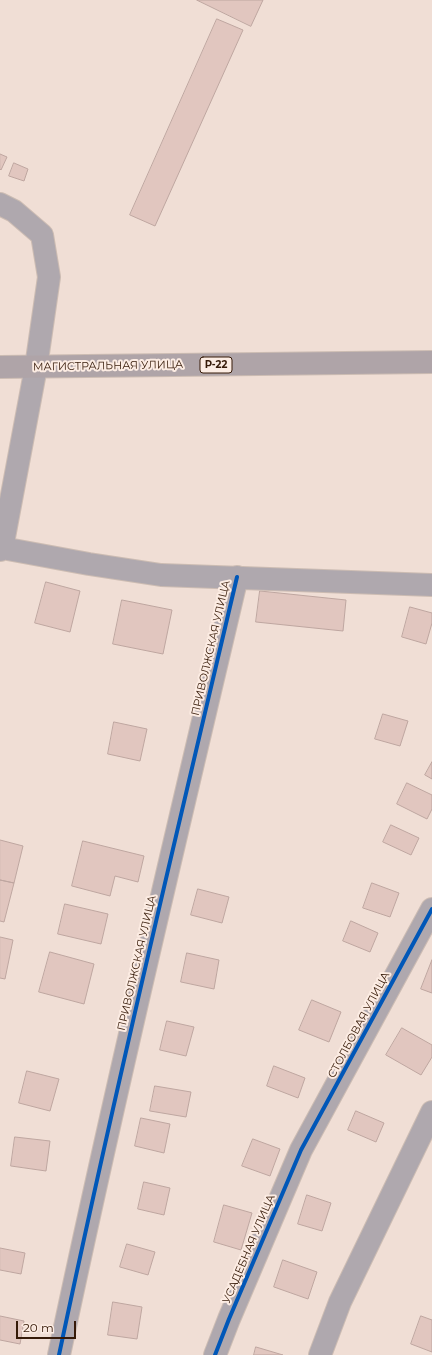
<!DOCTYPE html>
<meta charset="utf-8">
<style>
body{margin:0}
#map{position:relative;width:432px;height:1355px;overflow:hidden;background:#f0ded5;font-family:Montserrat,sans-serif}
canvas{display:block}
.scale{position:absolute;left:16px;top:1321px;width:60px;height:18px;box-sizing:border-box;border:2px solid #361a08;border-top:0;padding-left:5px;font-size:12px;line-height:14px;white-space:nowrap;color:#361a08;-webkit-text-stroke:3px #fcece3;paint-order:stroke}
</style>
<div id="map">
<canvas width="432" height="1355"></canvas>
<div class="scale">20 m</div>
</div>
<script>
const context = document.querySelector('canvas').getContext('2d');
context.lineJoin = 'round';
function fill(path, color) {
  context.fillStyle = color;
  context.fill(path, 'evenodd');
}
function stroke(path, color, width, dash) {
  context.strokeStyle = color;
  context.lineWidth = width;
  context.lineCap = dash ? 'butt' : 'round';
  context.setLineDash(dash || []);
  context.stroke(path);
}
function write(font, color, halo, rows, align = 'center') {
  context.font = font + ' Montserrat,sans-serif';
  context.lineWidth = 4;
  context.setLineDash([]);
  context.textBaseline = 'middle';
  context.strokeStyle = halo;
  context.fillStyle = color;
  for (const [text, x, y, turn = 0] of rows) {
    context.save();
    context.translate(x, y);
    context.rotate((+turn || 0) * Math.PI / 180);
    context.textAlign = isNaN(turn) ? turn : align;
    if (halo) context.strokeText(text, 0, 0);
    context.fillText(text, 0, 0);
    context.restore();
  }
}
const building = new Path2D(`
 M197 0H263L251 26Z
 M217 19 243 30 155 226 130 215Z
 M0 154 7 157 1 170 0 169Z
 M14 163 28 169 24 181 9 176Z
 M46 582 80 591 70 632 35 623Z
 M260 591 346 600 343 631 256 622Z
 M122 600 172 610 163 654 113 644Z
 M410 607 432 613V623L426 644 402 637Z
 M383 714 408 721 400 746 375 739Z
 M114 722 147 729 140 761 108 754Z
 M432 762V779L425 775Z
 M407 783 432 795V809L427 819 397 804Z
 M391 825 419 838 411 855 383 842Z
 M0 840 23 846 14 883 0 880Z
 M83 841 144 856 138 882 115 876 110 896 72 886Z
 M0 880 14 883 4 922 0 921Z
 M372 883 399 893 390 917 363 908Z
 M198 889 229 897 222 923 191 915Z
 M65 904 108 914 101 944 58 934Z
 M351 921 378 933 370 952 343 941Z
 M0 937 13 940 5 979 0 978Z
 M50 952 94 964 84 1004 39 992Z
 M187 953 219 960 214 989 181 982Z
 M432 960V993L421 989Z
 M312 1000 341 1012 329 1042 299 1030Z
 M167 1021 194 1027 186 1056 160 1050Z
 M402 1028 432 1045V1057L421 1075 386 1055Z
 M274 1066 305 1078 298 1098 267 1086Z
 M27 1071 59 1079 50 1111 19 1103Z
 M155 1086 191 1092 186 1117 150 1111Z
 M356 1111 384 1123 376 1142 348 1130Z
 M141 1118 170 1124 164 1153 135 1146Z
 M15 1137 50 1141 46 1171 11 1166Z
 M253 1139 280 1149 270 1176 242 1166Z
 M144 1182 170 1188 164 1215 138 1209Z
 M307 1195 331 1203 322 1231 298 1224Z
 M224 1205 252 1213 241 1250 214 1242Z
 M127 1244 155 1252 148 1275 120 1267Z
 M0 1248 25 1253 21 1274 0 1270Z
 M283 1260 317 1272 308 1299 274 1287Z
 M113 1302 142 1307 137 1339 108 1335Z
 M0 1316 24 1321 20 1344 0 1340Z
 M421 1316 432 1320V1352L411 1344Z
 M256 1347 283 1355H254Z`);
const minor = new Path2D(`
 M0 204 14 211 42 235 49 277 36 367 2 548 0 550
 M2 548 89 564 161 575 432 585
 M59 1355C114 1095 176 836 237 577
 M215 1355 229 1319 301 1150 432 909
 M320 1355 340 1302 432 1112`);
const highway = new Path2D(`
 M0 367 432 362`);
const cycleway = new Path2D(`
 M59 1355C114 1095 176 836 237 577
 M215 1355 229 1319 301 1150 432 909`);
const shields = [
 [216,365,32]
];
const shieldNames = [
 ["Р-22",216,365]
];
const streetNames = [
 ["МАГИСТРАЛЬНАЯ УЛИЦА",108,366,-1],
 ["ПРИВОЛЖСКАЯ УЛИЦА",211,648,-77],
 ["ПРИВОЛЖСКАЯ УЛИЦА",137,963,-77],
 ["СТОЛБОВАЯ УЛИЦА",359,1025,-62],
 ["УСАДЕБНАЯ УЛИЦА",249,1249,-67]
];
fill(building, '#e1c6bf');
stroke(building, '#bea6a0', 1);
stroke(minor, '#ccbcb3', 24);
stroke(highway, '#ccbcb3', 24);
stroke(minor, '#afa8ae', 22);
stroke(highway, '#afa4a8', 22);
stroke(cycleway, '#0057b8', 4);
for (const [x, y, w] of shields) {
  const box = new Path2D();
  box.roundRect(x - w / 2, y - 8, w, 16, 3);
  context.fillStyle = '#fcece3';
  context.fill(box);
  stroke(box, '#361a08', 1);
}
write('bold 10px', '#361a08', null, shieldNames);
write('11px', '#361a08', '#fcece3', streetNames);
</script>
